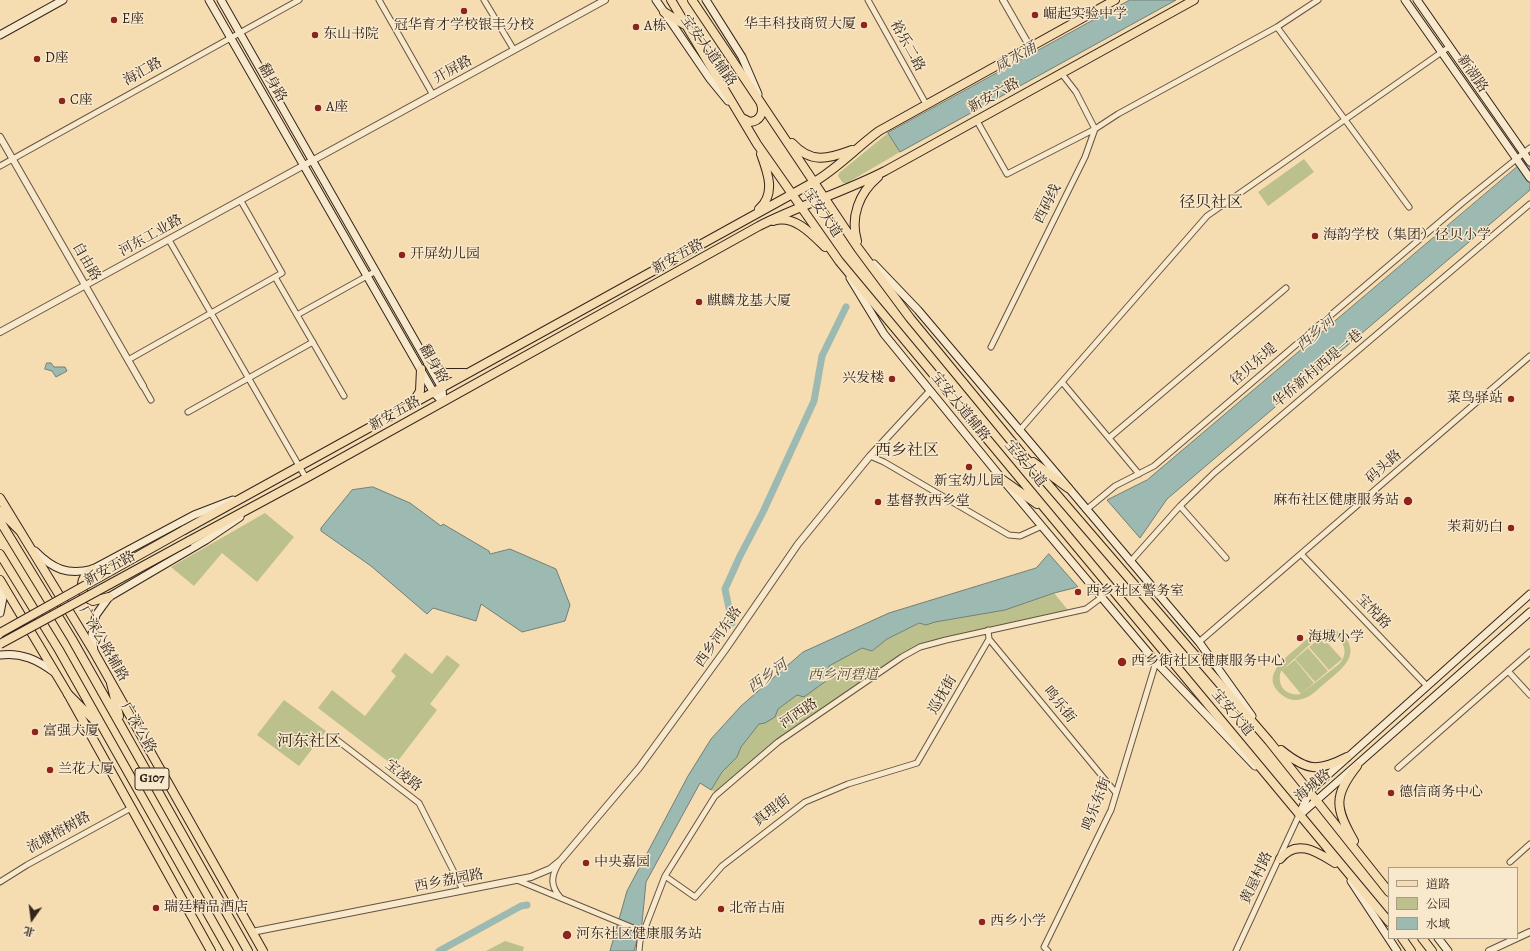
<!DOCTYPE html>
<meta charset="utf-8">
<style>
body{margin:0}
#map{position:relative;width:1530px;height:951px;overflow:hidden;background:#f5dcb1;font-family:Alegreya,"Noto Serif SC",serif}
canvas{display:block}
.legend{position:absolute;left:1388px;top:867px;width:130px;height:72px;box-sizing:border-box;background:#f8e8cc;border:1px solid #aa9a86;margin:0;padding:5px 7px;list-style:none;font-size:12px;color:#34251c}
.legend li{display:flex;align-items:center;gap:8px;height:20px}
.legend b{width:20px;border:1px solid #aa9a86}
.north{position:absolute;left:12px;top:899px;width:40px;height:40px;-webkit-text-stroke:3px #f8e8cc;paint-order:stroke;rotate:194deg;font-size:11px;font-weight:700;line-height:16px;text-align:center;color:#34251c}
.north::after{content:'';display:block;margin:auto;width:14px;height:18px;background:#34251c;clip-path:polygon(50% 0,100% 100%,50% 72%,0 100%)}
</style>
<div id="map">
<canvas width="1530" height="951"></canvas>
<ul class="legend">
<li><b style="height:5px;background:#f5dcb1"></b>道路</li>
<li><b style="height:11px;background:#bbc08c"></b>公园</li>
<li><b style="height:11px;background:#9dbab2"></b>水域</li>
</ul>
<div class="north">北</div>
</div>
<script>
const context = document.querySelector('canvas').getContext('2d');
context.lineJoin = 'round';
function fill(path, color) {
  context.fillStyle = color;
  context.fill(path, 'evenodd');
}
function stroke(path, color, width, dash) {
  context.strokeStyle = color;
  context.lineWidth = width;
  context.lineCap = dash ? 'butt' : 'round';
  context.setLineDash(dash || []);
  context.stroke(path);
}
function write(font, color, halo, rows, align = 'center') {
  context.font = font + ' Alegreya,"Noto Serif SC",serif';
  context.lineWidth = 3;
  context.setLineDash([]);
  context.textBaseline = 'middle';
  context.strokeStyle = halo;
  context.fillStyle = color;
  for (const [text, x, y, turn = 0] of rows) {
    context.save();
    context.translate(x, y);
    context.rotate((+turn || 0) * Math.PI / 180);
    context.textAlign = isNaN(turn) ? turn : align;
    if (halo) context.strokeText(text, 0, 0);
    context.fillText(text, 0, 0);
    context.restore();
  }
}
const green = new Path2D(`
 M888 133 900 152 847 183H843L838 176 839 173Z
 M1304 159 1314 172 1268 206 1258 192Z
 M265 513 294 537 257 582 222 553 194 586 171 567Z
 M1054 593 1068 610 917 645 777 740 715 792 711 790 722 772 737 757 741 747 759 723H765L778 709 797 695 829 666 862 648 872 651 887 639 919 623 926 625 935 622 1005 610Z
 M1323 629C1332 629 1340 630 1345 637 1361 657 1338 672 1325 683 1318 689 1311 697 1302 699 1295 701 1288 700 1282 695 1259 677 1284 659 1298 647 1306 640 1313 633 1323 629ZM1328 635C1344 637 1350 653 1339 664L1301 694 1314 683 1295 660 1282 670 1317 638ZM1281 671H1282L1301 694C1286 697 1276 685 1281 671Z
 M1322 637 1342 659 1329 670 1309 647Z
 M1308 648 1328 671 1315 682 1295 659Z
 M405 653 432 674 447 655 460 665 430 704 437 710 394 766 318 708 332 690 365 716 396 676 391 671Z
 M284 700 326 731 299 766 257 735Z
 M505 941 524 947 523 951H486Z`);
const water = new Path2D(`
 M1130 0H1176L900 152 888 133Z
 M1530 156V190L1167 499 1140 538 1107 500 1147 480Z
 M47 363H51L54 367H65L67 371 56 377 52 371 45 369Z
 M373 487 410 503 441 526 443 524 489 551 490 554 510 549 556 569 570 605 565 621 522 632 481 604 476 621 433 608 427 614 371 566 321 531V528L352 490Z
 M1049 554 1078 587 1054 593 1005 610 935 622 926 625 919 623 887 639 872 651 862 648 829 666 826 681 804 697 797 695 778 709 775 717 765 723 759 724 741 747 737 757 722 772 711 790 700 783 646 882 642 923 634 951H610L627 891 688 776 711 739 741 706 803 652 889 613 1036 568Z`);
const canal = new Path2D(`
 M732 623 725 589 740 556 763 512 814 401 822 356 846 307
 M439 951 521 906 527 905`);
const minor = new Path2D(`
 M379 0 433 95
 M484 0 514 50
 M868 0 926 104
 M1277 27 1409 207
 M977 121 1007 174 1095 129 1118 114 1277 27 1318 0
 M0 166 299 0
 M169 240 306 478
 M275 277 344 396
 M297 315 376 271
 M991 347 1085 157 1095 129 1076 92 1062 74
 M128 360 282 273 241 201
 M1062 382 1139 474
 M143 386 151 400
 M188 412 313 342
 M1019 431 1207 216 1449 47
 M1109 438 1286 288
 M870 456 884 462 1009 535 1020 536 1042 526
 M1180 506 1226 558
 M1086 510 1115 486 1154 466 1462 203 1530 148
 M1301 554 1427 686
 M1130 562 1180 506 1214 473 1530 204
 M988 630 989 639 1116 793
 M1199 642 1530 356
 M1508 671 1530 695
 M333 737 419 803 463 890
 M1398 768 1530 652
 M1510 862 1530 844
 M559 863C551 876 550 885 560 897
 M665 876 695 897 722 866 805 802 848 784 917 763 989 639
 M517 880 643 932
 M0 882 27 865 131 808
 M639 951 640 941 665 876 715 796 778 742 902 657 920 647 946 640 1086 609 1102 597
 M1048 951 1044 947 1111 810 1156 662
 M1236 951 1299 815`);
const tertiary = new Path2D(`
 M1003 0 1030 47
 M0 137 143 386
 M0 332 605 0
 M252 932 531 877 550 869 561 860 639 768 725 650 798 544 870 456 930 391
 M1489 951 1530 932`);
const secondary = new Path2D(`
 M209 0 434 393 443 402
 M221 0 442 388 443 402
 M656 0 710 79 728 101
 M706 0 742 57 758 94
 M1405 0 1530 178
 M1417 0 1530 162
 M0 35 63 0
 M874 264 918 310 1199 642 1252 716
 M850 278 884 334 1003 480 1156 662 1255 766
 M35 551C53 569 68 576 93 569L194 515 233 500
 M0 613 3 598 1 582
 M94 652 92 634 96 615 109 597 206 540 240 517
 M0 655C21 652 38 660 55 673
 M1301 814 1530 612
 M1299 815 1310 791 1530 594
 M1351 881 1397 951
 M1438 938 1448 951`);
const primary = new Path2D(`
 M671 0 757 144 839 261 1389 922
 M692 0 858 248 910 318 1022 454 1269 741 1389 892
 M664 12 685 25
 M742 118 750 122C760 121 764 113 761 104
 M792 143C811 164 828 159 852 150
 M759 209C776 194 768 173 761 154
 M773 221C794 214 812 234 825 247
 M857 241C850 217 859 193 878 177
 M428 363 445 373H465
 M412 404 420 391 421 369
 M1033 462 1068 488
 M1003 480 1037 504
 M0 498 94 652 263 951
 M184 530 814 182C838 168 857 147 879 131L1115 0
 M189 541 306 478 759 226C800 205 844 192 885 171L1194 0
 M93 569C79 577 77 594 93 601L109 597
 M0 580 68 694 211 951
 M1281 750C1307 771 1318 772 1347 757
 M1354 841C1335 808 1333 796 1357 766
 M1280 859C1297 838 1317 852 1335 863
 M1402 938 1411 951
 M1422 938 1432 951`);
const trunk = new Path2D(`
 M0 511 19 530
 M0 521 72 639 248 951
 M0 554 59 650 229 951
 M111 683 119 716
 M68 694 97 723`);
const primaryBridge = new Path2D(`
 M0 633 184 530
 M0 644 189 541`);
const markers = [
 [464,11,4,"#8f2418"],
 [1035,15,4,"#8f2418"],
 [114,20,4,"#8f2418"],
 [864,25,4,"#8f2418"],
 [636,27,4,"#8f2418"],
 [315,35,4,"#8f2418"],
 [37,59,4,"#8f2418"],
 [62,101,4,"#8f2418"],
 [318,108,4,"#8f2418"],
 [1315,236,4,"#8f2418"],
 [402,255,4,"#8f2418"],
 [699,302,4,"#8f2418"],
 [892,379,4,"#8f2418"],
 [1511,399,4,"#8f2418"],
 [969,467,4,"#8f2418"],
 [1408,501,5,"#8f2418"],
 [878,502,4,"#8f2418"],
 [1511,528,4,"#8f2418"],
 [1078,592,4,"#8f2418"],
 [1300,638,4,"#8f2418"],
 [1122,662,5,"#8f2418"],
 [35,732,4,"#8f2418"],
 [50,770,4,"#8f2418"],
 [1391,793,4,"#8f2418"],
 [586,863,4,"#8f2418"],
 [156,908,4,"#8f2418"],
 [721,909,4,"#8f2418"],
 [982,922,4,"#8f2418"],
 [567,935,5,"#8f2418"]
];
const shields = [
 [152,779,34]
];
const shieldNames = [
 ["G107",152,779]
];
const poiNames = [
 ["崛起实验中学",1043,15],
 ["E座",122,20],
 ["华丰科技商贸大厦",856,25,"right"],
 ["冠华育才学校银丰分校",464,26,"center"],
 ["A栋",644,27],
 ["东山书院",323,35],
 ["D座",45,59],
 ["C座",70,101],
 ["A座",326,108],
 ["海韵学校（集团）径贝小学",1323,236],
 ["开屏幼儿园",410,255],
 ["麒麟龙基大厦",707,302],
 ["兴发楼",884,379,"right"],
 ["菜鸟驿站",1503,399,"right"],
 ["新宝幼儿园",969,482,"center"],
 ["麻布社区健康服务站",1399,501,"right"],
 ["基督教西乡堂",886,502],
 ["茉莉奶白",1503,528,"right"],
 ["西乡社区警务室",1086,592],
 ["海城小学",1308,638],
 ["西乡街社区健康服务中心",1131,662],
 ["富强大厦",43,732],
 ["兰花大厦",58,770],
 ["德信商务中心",1399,793],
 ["中央嘉园",594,863],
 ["瑞廷精品酒店",164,908],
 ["北帝古庙",729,909],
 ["西乡小学",990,922],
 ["河东社区健康服务站",576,935]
];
const streetNames = [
 ["裕乐二路",907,46,61],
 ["宝安大道辅路",708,51,54],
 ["开屏路",453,70,-29],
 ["海汇路",143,72,-29],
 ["新湖路",1472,74,55],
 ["翻身路",272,83,60],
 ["新安六路",994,96,-29],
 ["西码线",1048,204,-63],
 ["宝安大道",822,213,56],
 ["河东工业路",151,236,-29],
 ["新安五路",678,257,-29],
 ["自由路",86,262,60],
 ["翻身路",433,364,60],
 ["径贝东堤",1254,365,-41],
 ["华侨新村西堤一巷",1318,369,-40],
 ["宝安大道辅路",960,407,51],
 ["新安五路",395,414,-29],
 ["宝安大道",1025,464,50],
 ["码头路",1384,467,-41],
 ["新安五路",110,569,-29],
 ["宝悦路",1373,612,46],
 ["西乡河东路",719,637,-55],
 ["广深公路辅路",103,644,60],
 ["巡抚街",943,695,-60],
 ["鸣乐街",1059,705,51],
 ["宝安大道",1232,713,50],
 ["河西路",799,714,-34],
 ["广深公路",138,728,60],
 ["宝凌路",403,776,38],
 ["海城路",1313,786,-40],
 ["鸣乐东街",1097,804,-69],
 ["真理街",772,811,-37],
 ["流塘榕树路",59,833,-29],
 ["黄屋村路",1257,878,-65],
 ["西乡荔园路",449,881,-11]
];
const parkNames = [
 ["西乡河碧道",843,676]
];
const waterNames = [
 ["咸水涌",1016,58,-29],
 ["西乡河",1316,334,-40],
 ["西乡河",768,677,-35]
];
const quarterNames = [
 ["径贝社区",1211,203],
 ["西乡社区",907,451],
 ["河东社区",309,742]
];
fill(green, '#bbc08c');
fill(water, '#9dbab2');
stroke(water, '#737e76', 1);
stroke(canal, '#9dbab2', 7);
stroke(minor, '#645341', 7);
stroke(tertiary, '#645341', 8);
stroke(secondary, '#34251c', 9);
stroke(primary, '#34251c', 10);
stroke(trunk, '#34251c', 10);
stroke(minor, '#f8e8cc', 5);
stroke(tertiary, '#f8e8cc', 6);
stroke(secondary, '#f8e8cc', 7);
stroke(primary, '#f5dcb1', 8);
stroke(trunk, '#f5dcb1', 8);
stroke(primaryBridge, '#34251c', 10, []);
stroke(primaryBridge, '#f5dcb1', 8);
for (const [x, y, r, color] of markers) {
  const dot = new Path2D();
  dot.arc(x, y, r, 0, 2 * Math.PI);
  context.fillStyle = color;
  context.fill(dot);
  stroke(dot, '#f8e8cc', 1.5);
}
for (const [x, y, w] of shields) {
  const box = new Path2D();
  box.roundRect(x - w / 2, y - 11, w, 22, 3);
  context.fillStyle = '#f8e8cc';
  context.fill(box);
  stroke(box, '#34251c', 1);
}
write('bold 13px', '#34251c', null, shieldNames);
write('14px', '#34251c', '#f8e8cc', poiNames, 'left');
write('14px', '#34251c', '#f8e8cc', streetNames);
write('italic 14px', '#564c38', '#f8e8cc', parkNames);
write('italic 15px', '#4e4a42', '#f8e8cc', waterNames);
write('16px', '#34251c', '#f8e8cc', quarterNames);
</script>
